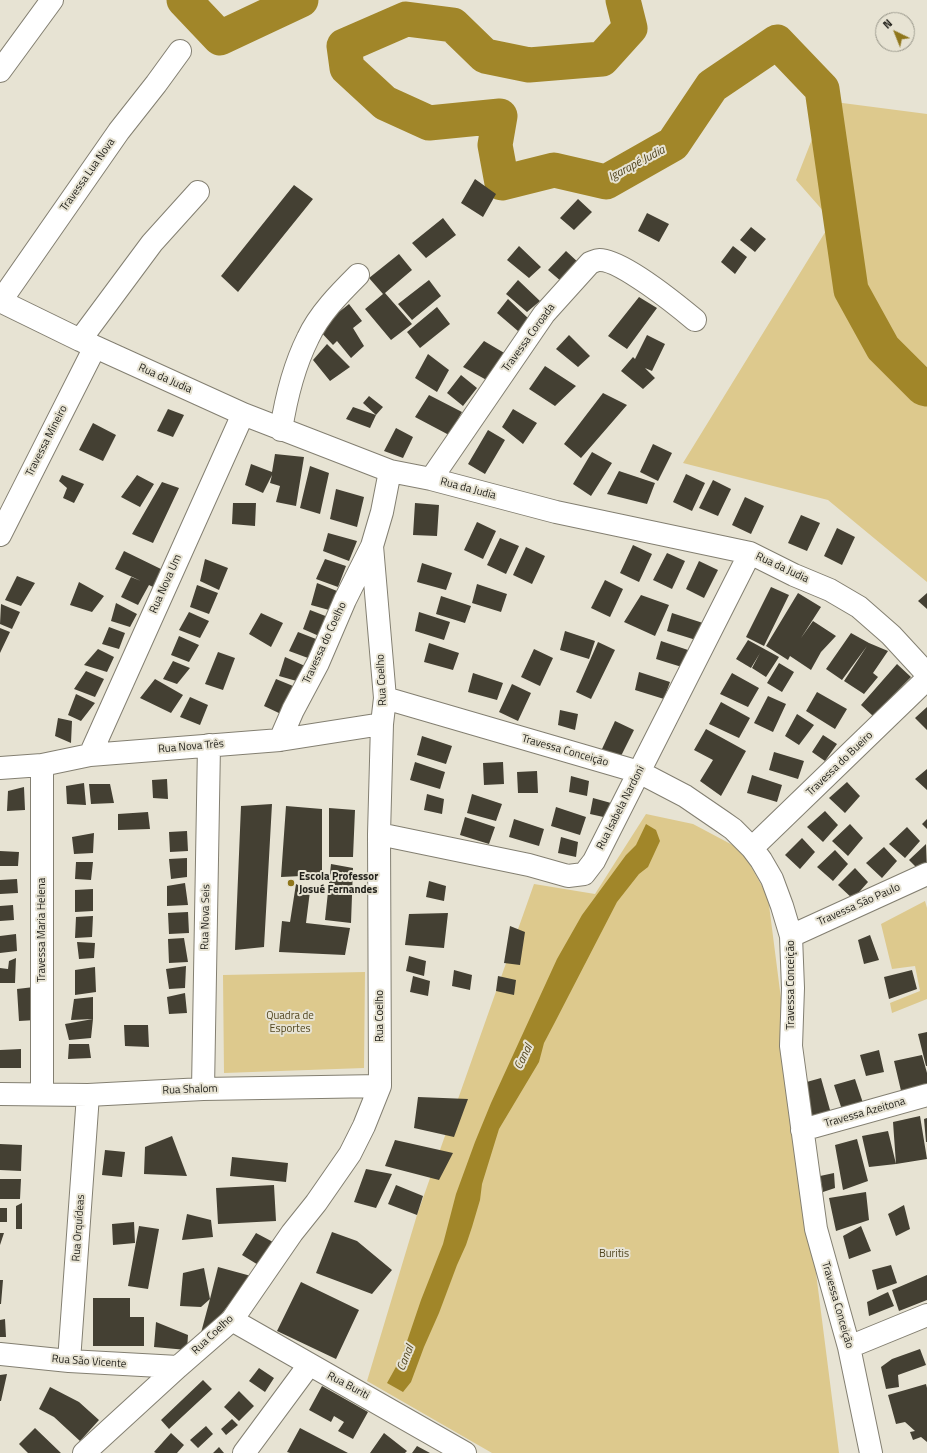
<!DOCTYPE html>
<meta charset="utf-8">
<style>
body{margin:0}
#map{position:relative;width:927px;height:1453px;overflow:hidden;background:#e7e3d3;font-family:"Titillium Web",sans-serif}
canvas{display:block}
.north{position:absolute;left:875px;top:12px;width:40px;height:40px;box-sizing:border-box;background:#e7e3d3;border:1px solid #979589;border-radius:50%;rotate:317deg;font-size:11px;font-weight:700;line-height:16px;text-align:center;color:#201f19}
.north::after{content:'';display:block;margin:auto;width:14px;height:18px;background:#8f761b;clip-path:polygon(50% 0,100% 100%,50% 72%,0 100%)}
</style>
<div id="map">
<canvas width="927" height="1453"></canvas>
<div class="north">N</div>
</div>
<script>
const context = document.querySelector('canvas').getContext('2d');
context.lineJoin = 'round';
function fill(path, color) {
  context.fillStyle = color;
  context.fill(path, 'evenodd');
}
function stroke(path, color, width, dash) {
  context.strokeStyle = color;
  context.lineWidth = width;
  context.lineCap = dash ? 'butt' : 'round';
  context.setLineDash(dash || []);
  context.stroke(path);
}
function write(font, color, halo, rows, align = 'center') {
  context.font = font + ' "Titillium Web",sans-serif';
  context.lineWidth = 4;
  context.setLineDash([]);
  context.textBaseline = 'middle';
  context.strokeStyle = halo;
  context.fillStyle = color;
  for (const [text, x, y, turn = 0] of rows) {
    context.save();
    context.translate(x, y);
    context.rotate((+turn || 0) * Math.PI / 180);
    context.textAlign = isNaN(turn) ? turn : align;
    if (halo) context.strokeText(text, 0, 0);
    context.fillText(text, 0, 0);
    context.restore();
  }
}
const green = new Path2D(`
 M827 101 927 114V582L828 500 683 463 832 221 796 180Z
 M646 814 693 824 742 850 768 897 839 1453H492L367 1381 417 1215 534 884 595 894Z
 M925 901 927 908V999L892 1013 890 1003 920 991 915 966 892 969 881 924Z
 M365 972 364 1068 224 1073 223 975Z`);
const water = new Path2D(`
 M646 824 656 830 660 841 648 867 639 874 617 902 554 1024 544 1043 539 1062 499 1129 482 1184 480 1200 472 1227 466 1245 457 1265 439 1313 424 1347 411 1382 403 1392 387 1383 402 1356 421 1300 443 1244 456 1194 475 1142 491 1103 557 959 582 915 626 855 636 845Z`);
const river = new Path2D(`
 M184 0 220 38 301 0
 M623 0 630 28 602 59 529 65 485 56 453 25 406 19 344 46 347 68 385 103 429 123 500 116 495 145 502 183 554 170 606 182 673 144 712 86 777 42 822 89 851 290 883 348 923 388 927 389`);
const building = new Path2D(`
 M475 179 496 194 483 217 461 203Z
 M294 185 313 199 238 292 221 276Z
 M578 199 592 212 574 230 560 218Z
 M647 213 669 224 659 242 638 231Z
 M443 218 456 235 426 258 412 243Z
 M751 227 766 239 755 252 740 240Z
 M519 246 541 267 529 278 507 260Z
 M733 246 747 257 735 274 721 262Z
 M566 251 580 264 562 282 548 270Z
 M399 254 412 270 385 293 412 324 391 340 365 309 383 294 369 278Z
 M429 280 441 296 412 320 398 304Z
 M518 280 540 301 527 312 506 294Z
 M639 297 657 308 627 349 608 336Z
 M508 299 530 320 518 331 497 313Z
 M349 304 362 321 353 328 364 346 351 358 337 341 333 345 318 329Z
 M437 307 450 324 420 348 407 332Z
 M569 335 590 356 578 367 556 349Z
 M647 335 665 344 652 371 645 368 655 378 643 389 621 371 633 357 635 359Z
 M484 341 506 354 492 383 463 367Z
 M327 344 350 367 330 381 313 360Z
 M428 354 449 370 437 392 415 378Z
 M545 366 576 386 555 406 529 389Z
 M461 375 477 388 463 406 447 393Z
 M603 393 627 405 581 458 564 444Z
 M429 395 462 412 449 435 415 417Z
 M369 396 383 407 376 415 370 428 346 419 353 407 376 415 363 403Z
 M168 409 184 415 173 437 157 431Z
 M513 409 537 423 523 444 502 427Z
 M93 423 116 435 103 461 79 450Z
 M396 428 413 437 403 458 384 451Z
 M488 430 505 440 485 474 468 464Z
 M653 444 672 453 658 481 640 472Z
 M592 452 612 463 591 496 573 484Z
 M275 454 304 457 296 506 276 502 280 486 270 483 272 475 263 493 245 485 251 464 272 472Z
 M310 466 329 473 320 514 300 508Z
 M619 471 655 483 647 504 607 494Z
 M686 474 705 483 692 511 673 502Z
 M62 475 84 484 74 503 63 498 67 488 59 481Z
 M137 475 154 484 140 507 121 497Z
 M713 480 731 489 718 516 699 508Z
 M162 482 179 488 153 543 132 534Z
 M336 489 364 497 357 527 330 519Z
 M745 497 764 506 751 534 732 525Z
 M233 503H256L255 526 232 524Z
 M415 503 439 505 437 536 413 535Z
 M801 515 820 523 807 551 788 543Z
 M477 522 496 531 483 559 464 550Z
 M837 528 855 537 842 565 824 556Z
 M328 533 357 541 349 561 323 551Z
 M500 538 519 546 506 574 487 565Z
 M633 545 652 554 639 582 620 573Z
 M526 547 545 556 532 584 513 575Z
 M124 551 163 570 153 587 149 585 138 605 121 597 131 577 141 581 115 569Z
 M667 553 685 561 672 589 653 580Z
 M205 559 228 568 219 590 200 581Z
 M325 559 346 566 338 587 316 579Z
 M699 561 718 570 704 598 686 589Z
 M422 563 452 573 446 590 417 582Z
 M17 576 35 583 21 606 5 600Z
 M605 580 623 589 610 617 591 608Z
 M79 582 104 596 92 612 70 605Z
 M317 583 337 591 329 610 311 605Z
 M477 584 507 594 501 612 472 603Z
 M197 585 218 593 209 614 190 607Z
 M771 587 789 595 764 646 746 637Z
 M798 593 821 607 801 638 813 621 836 636 821 652 811 670 790 656 788 660 766 646Z
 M927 593V609L918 601Z
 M641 595 669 605 655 636 624 622Z
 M441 596 471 606 465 623 436 614Z
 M116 603 137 614 130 627 111 621Z
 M1 604 20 612 12 629 0 624Z
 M310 610 328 617 319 636 303 629Z
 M189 612 209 621 200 638 179 630Z
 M419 612 450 622 444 640 415 631Z
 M261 613 283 623 271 647 249 634Z
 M672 613 703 623 696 640 667 631Z
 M109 627 125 633 119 649 102 644Z
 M0 628 10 632 0 653Z
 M565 631 595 641 589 659 560 650Z
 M298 632 316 639 308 658 289 651Z
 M851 633 869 643 888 651 873 673 878 677 864 694 844 681 867 646 842 680 826 669Z
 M179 636 199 645 189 662 171 655Z
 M748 640 779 657 766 677 752 668 760 653 751 668 736 659Z
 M661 641 691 651 685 668 656 659Z
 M598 642 615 650 591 699 576 692Z
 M429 643 459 653 453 670 424 662Z
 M98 649 114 657 107 672 84 665Z
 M534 649 553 658 540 686 521 677Z
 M218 652 235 658 223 690 205 684Z
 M285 657 305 666 300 682 279 676Z
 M173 661 190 668 177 684 163 679Z
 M779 663 794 672 782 692 767 683Z
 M897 664 911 677 873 716 861 705Z
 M86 671 104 679 95 697 74 689Z
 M639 672 670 682 664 699 635 690Z
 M473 673 503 683 497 700 468 692Z
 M732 673 759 688 748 707 720 694Z
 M155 679 183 695 171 713 140 698Z
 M276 679 293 686 281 714 264 706Z
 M512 684 531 693 518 721 499 712Z
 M817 692 847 709 835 729 806 711Z
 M76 694 95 703 81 721 68 715Z
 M768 696 786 704 773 732 754 723Z
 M190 697 208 705 200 725 180 717Z
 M721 702 750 718 739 738 709 724Z
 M927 707V730L915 718Z
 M560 710 578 714 575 730 558 725Z
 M797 714 814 725 799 745 785 736Z
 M58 718 72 721 71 743 55 736Z
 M615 721 634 730 620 758 602 749Z
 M706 729 746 751 721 796 700 781 713 760 694 750Z
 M823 735 837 744 825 761 812 752Z
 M422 736 452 746 446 764 417 755Z
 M774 752 804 761 798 779 769 770Z
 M415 762 445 772 440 789 410 780Z
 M503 762 504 784 484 785 483 763Z
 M927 769V790L915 779Z
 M537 771 538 793H518L517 772Z
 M752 775 782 785 777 802 747 793Z
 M571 776 589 781 587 796 569 792Z
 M167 779 168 799 153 798 152 780Z
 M847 782 860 796 845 813 829 798Z
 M84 783 86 805 67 804 66 786Z
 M89 784H110L114 803 91 804Z
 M24 787 25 810 7 811 8 791Z
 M427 794 444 799 442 814 424 810Z
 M472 794 502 804 496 821 467 813Z
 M593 798 611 803 608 818 590 814Z
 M272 804 264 947 235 950 241 806Z
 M286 806 322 809V875L281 877Z
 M556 807 586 817 580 835 551 826Z
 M329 808 355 810 353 857H329Z
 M825 811 838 825 823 842 807 827Z
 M148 812 150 829 118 830V814Z
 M465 817 495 827 489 844 460 835Z
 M514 819 544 829 539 846 509 837Z
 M927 819V829L922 824Z
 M850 824 863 838 848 856 832 841Z
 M907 827 920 841 905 858 889 844Z
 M187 831 188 851 170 852 169 832Z
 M94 833 93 853 74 854 72 837Z
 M561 837 578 842 576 857 558 853Z
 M802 838 815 852 800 869 785 855Z
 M926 844 927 871 924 875 909 860Z
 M884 847 897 861 882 878 866 863Z
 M835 850 848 864 833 881 817 867Z
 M0 851 19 852 18 866H0Z
 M187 858V877L171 879 169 859Z
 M76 862H93L91 880 75 879Z
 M331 864 353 868 351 923 325 920Z
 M855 868 868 882 853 899 838 885Z
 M17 879 18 893 0 894V880Z
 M429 881 446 886 444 901 426 897Z
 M185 883 188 905 167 906V886Z
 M296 884 310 891 306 923 350 928 345 955 279 952 282 921 290 922Z
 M93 889V911L75 912V890Z
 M13 905 14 920 0 921V906Z
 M188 912 189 933 169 934 168 913Z
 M448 913 444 948 405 945 409 914Z
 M93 916 92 937 75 938 76 917Z
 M510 926 525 932 520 965 504 963Z
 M16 934 17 951 0 953V936Z
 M870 935 879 960 864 964 858 940Z
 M184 938 188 962 169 963 168 939Z
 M77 942 95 943 94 958 79 959Z
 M409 956 426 961 424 976 406 971Z
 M16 958 15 983H0V968L8 969 9 961Z
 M186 966 185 988 169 989 166 969Z
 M95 967 96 992 75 995V970Z
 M454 970 472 975 470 990 452 986Z
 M912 970 917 989 889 999 884 977Z
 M413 976 430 981 428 996 410 992Z
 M498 976 516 980 514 995 496 991Z
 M34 987 36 1020 19 1021 17 989Z
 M185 993 187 1013 169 1014 167 997Z
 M93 997V1019L71 1020 74 999Z
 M93 1019 91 1038 69 1040 65 1024Z
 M124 1025H148L149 1047 125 1046Z
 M927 1032V1066H926L918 1034Z
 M69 1044H89L91 1058 68 1059Z
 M21 1049V1068H0V1050Z
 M879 1050 884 1072 866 1076 860 1055Z
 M922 1055 927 1073V1090L902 1095 894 1061Z
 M821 1078 832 1117 812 1121 803 1083Z
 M855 1079 864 1106 843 1113 834 1085Z
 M418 1097 468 1099 454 1137 414 1128Z
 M920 1116 927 1159 896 1164 893 1122Z
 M927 1118V1142H926L924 1119Z
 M888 1131 896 1164 869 1167 862 1136Z
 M172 1136 187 1176 144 1174 145 1147Z
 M857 1139 868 1181 843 1190 835 1145Z
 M395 1140 453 1153 439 1180 385 1166Z
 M0 1144 22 1145 21 1171 0 1170Z
 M105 1150 125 1152 122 1177 102 1175Z
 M232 1157 288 1163 286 1182 230 1176Z
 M366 1169 392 1174 376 1208 354 1202Z
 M834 1173 835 1188 823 1192 820 1176Z
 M0 1179H21L20 1199H0Z
 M274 1185 276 1221 218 1224 216 1188Z
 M396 1185 423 1196 417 1215 388 1204Z
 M866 1192 869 1220 836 1231 829 1198Z
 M22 1203V1229H16V1206Z
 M904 1205 910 1229 896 1236 888 1214Z
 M0 1208H7V1222H0Z
 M187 1214 211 1220 213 1237 182 1240Z
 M134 1222 135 1243 113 1245 112 1224Z
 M139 1226 159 1229 148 1289 128 1286Z
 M861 1226 871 1251 849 1259 843 1236Z
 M332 1232 357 1241 392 1270 372 1294 316 1273Z
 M0 1233H4L0 1245Z
 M256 1233 273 1242 260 1266 242 1255Z
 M891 1265 897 1283 877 1290 872 1270Z
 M218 1267 251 1276 198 1344 210 1299 201 1307 180 1306 183 1273 204 1268 210 1299Z
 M927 1275V1300L899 1311 892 1290Z
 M0 1280H3L1 1304H0Z
 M301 1282 359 1310 336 1359 277 1331Z
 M888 1292 894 1306 869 1316 867 1302Z
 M93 1298H130V1317H144V1346H93Z
 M5 1319 6 1337H0V1320Z
 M156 1322 188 1335 187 1350 154 1347Z
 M920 1349 926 1365 898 1375 899 1387 886 1389 881 1367 892 1359Z
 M259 1368 274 1378 265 1392 249 1381Z
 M7 1374 1 1401H0V1375Z
 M203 1380 212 1389 169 1429 161 1420Z
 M926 1384 927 1388V1442L921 1437 913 1440 910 1432 915 1431 905 1422 896 1424 888 1395Z
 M322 1386 368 1412 353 1439 338 1431 344 1422 334 1416 331 1422 309 1410Z
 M50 1387 79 1402 99 1420 80 1441 54 1417 39 1409Z
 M239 1391 254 1406 239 1421 224 1407Z
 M232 1419 238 1425 226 1435 221 1429Z
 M206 1426 213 1434 198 1448 190 1440Z
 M35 1428 61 1453H28L19 1444Z
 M300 1428 348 1453H290L287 1452Z
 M171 1433 184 1445 177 1453H156L154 1452Z
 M384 1433 407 1451 405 1453H370Z
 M417 1446 430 1453H412Z
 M219 1447 224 1453H213Z`);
const minor = new Path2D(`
 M0 71 52 0
 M0 301 80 340 243 414 390 471 431 479 556 512 750 553 794 575 830 590 859 607 891 635 927 674
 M0 302 119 131 156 84 180 51
 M80 340 152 243 198 192
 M281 430C286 398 294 366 308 338 319 314 340 293 358 275
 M431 479 544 314 590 263C593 262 596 260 599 260 620 259 677 305 695 320
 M0 535 95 347
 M385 698 639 772 685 796 723 822 733 829 752 848 761 860 772 879 782 906 791 936 793 988 791 1046 816 1229 849 1347 871 1453
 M280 740 293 710 318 663 345 600 372 546
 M90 755 243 414
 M42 765V1094
 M0 768 42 765 90 755 280 740 382 724
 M379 834 529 865 568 876 584 874 594 861 639 772 750 553
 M752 848 927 679
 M791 936 927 874
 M203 1089 209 745
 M0 1094 88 1095 203 1089 380 1086
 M802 1130 927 1095
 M232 1320 465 1453
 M849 1347 927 1315
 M0 1354 69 1361 178 1367
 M69 1361 88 1095
 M84 1453 178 1367 232 1320 292 1233 316 1203 350 1154 364 1126 380 1086 379 834 382 724 385 698 372 546 382 512 390 471
 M244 1453 309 1365`);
const markers = [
 [291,883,4,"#8f761b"]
];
const streetNames = [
 ["Travessa Lua Nova",88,175,-55],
 ["Travessa Coroada",529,338,-54],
 ["Rua da Judia",165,379,24],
 ["Travessa Mineiro",47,441,-63],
 ["Rua da Judia",468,489,15],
 ["Rua da Judia",782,568,25],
 ["Rua Nova Um",166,584,-66],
 ["Travessa do Coelho",325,643,-65],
 ["Rua Coelho",382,680,-93],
 ["Rua Nova Três",191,747,-5],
 ["Travessa Conceição",565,751,16],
 ["Travessa do Bueiro",840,764,-44],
 ["Rua Isabela Nardoni",621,808,-63],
 ["Travessa São Paulo",859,905,-24],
 ["Rua Nova Seis",206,917,-89],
 ["Travessa Maria Helena",42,930,-90],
 ["Travessa Conceição",791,985,-90],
 ["Rua Coelho",380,1016,-90],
 ["Rua Shalom",190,1090,-2],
 ["Travessa Azeitona",865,1113,-16],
 ["Rua Orquídeas",79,1228,-86],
 ["Travessa Conceição",837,1305,74],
 ["Rua Coelho",213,1335,-43],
 ["Rua São Vicente",89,1362,4],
 ["Rua Buriti",348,1386,28]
];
const poiNames = [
 ["Escola Professor",299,877],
 ["Josué Fernandes",299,890]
];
const parkNames = [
 ["Quadra de",290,1016],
 ["Esportes",290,1029],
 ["Buritis",614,1254]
];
const waterNames = [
 ["Igarapé Judia",637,164,-28],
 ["Canal",524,1057,-64],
 ["Canal",406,1358,-68]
];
fill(green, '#ddc98d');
fill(water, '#a18629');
stroke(river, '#a18629', 35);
fill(building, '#444033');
stroke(minor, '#837f71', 24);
stroke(minor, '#fff', 22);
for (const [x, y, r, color] of markers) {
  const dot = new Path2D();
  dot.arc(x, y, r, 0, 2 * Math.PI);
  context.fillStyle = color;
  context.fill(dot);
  stroke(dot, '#e7e3d3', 1.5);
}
write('11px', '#201f19', '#e7e3d3', streetNames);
write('bold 11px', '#201f19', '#e7e3d3', poiNames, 'left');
write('11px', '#524721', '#e7e3d3', parkNames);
write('italic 12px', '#534722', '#e7e3d3', waterNames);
</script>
